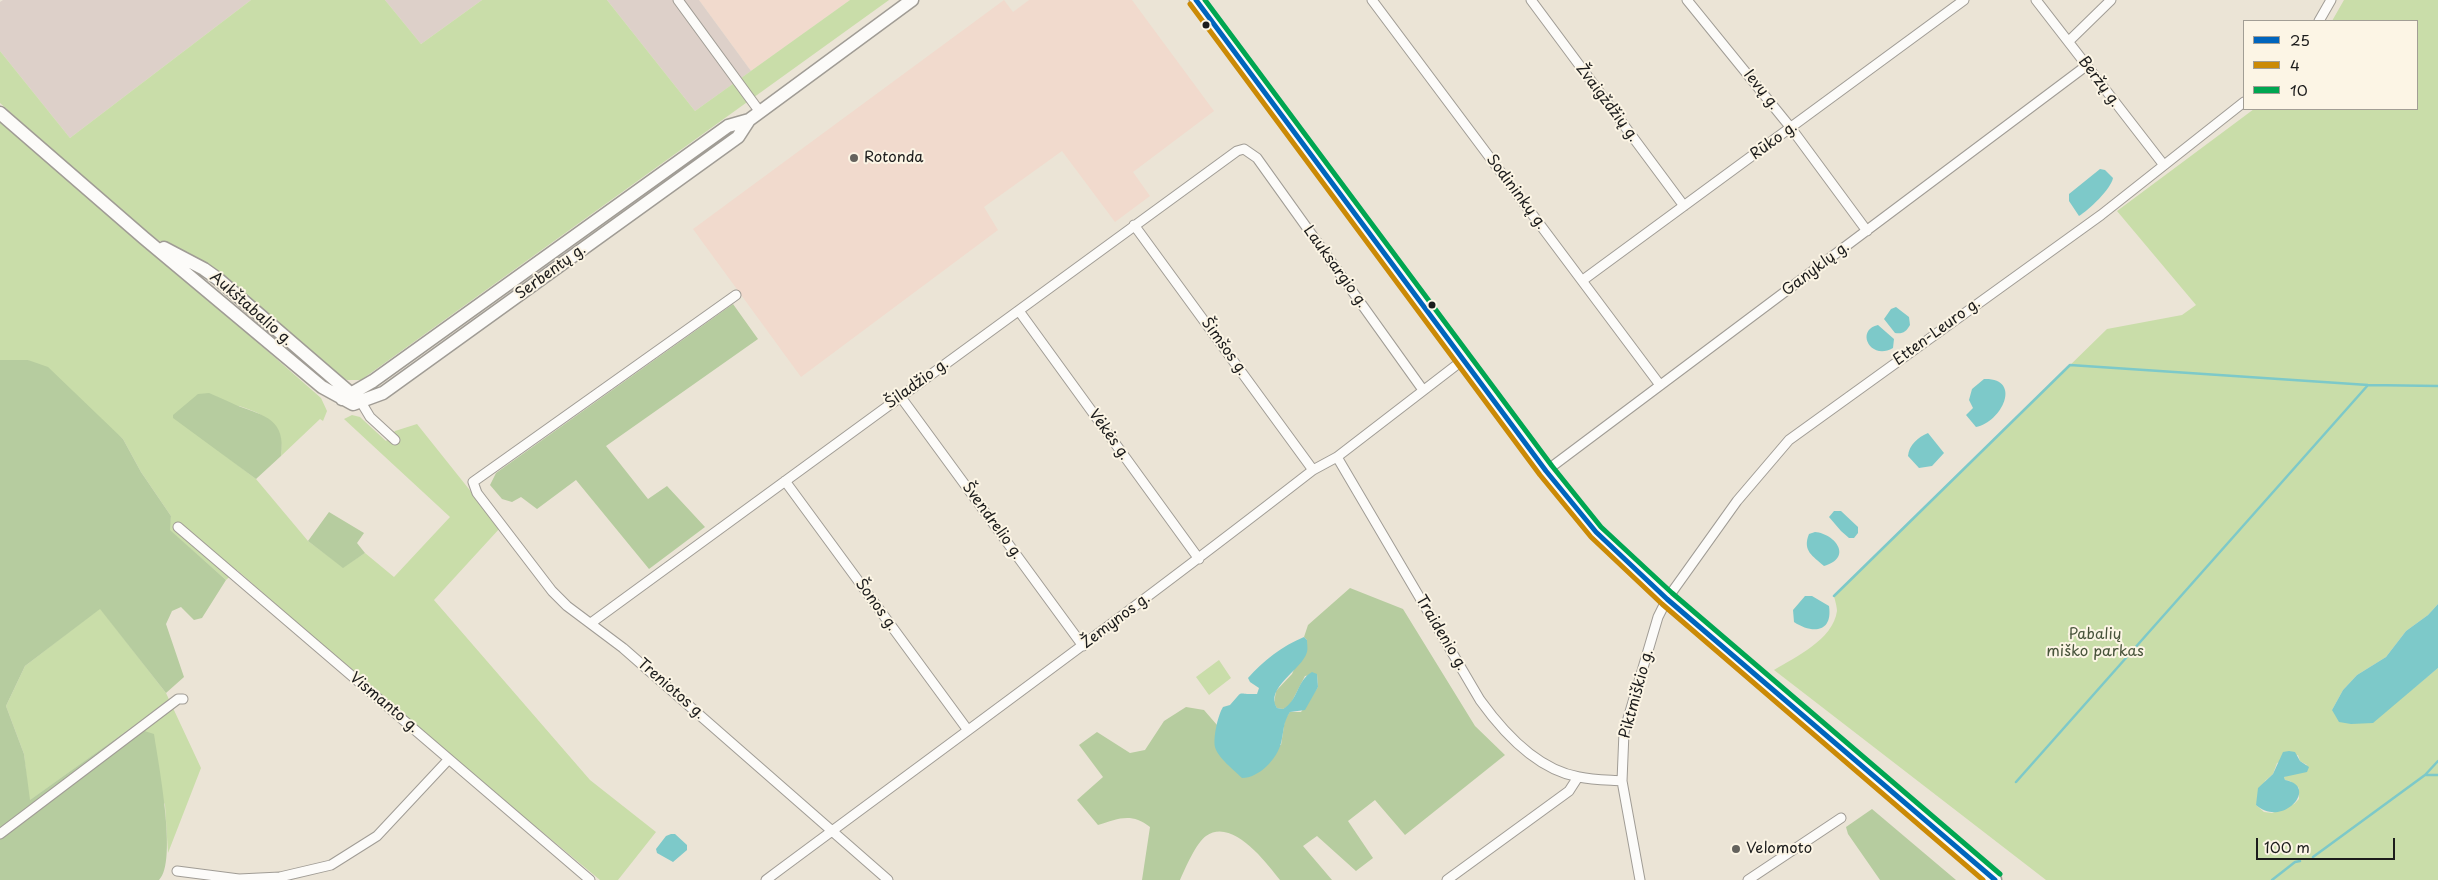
<!DOCTYPE html>
<meta charset="utf-8">
<style>
body{margin:0}
#map{position:relative;width:2438px;height:880px;overflow:hidden;background:#ebe4d6;font-family:"Playpen Sans",sans-serif}
canvas{display:block}
.legend{position:absolute;left:2243px;top:20px;width:175px;height:90px;box-sizing:border-box;background:#fcf5e5;border:1px solid #a29e95;margin:0;padding:6px 9px;list-style:none;font-size:15px;color:#1c1c1c}
.legend li{display:flex;align-items:center;gap:10px;height:25px}
.legend b{width:25px;border:1px solid #a29e95}
.scale{position:absolute;left:2256px;top:838px;width:139px;height:22px;box-sizing:border-box;border:2px solid #1c1c1c;border-top:0;padding-left:6px;font-size:15px;line-height:18px;white-space:nowrap;color:#1c1c1c;-webkit-text-stroke:4px #fcf5e5;paint-order:stroke}
</style>
<div id="map">
<canvas width="2438" height="880"></canvas>
<ul class="legend">
<li><b style="height:6px;background:#0065bd"></b>25</li>
<li><b style="height:6px;background:#cb8a06"></b>4</li>
<li><b style="height:6px;background:#00a651"></b>10</li>
</ul>
<div class="scale">100 m</div>
</div>
<script>
const context = document.querySelector('canvas').getContext('2d');
context.lineJoin = 'round';
function fill(path, color) {
  context.fillStyle = color;
  context.fill(path, 'evenodd');
}
function stroke(path, color, width, dash) {
  context.strokeStyle = color;
  context.lineWidth = width;
  context.lineCap = dash ? 'butt' : 'round';
  context.setLineDash(dash || []);
  context.stroke(path);
}
function write(font, color, halo, rows, align = 'center') {
  context.font = font + ' "Playpen Sans",sans-serif';
  context.lineWidth = 4;
  context.setLineDash([]);
  context.textBaseline = 'middle';
  context.strokeStyle = halo;
  context.fillStyle = color;
  for (const [text, x, y, turn = 0] of rows) {
    context.save();
    context.translate(x, y);
    context.rotate((+turn || 0) * Math.PI / 180);
    context.textAlign = isNaN(turn) ? turn : align;
    if (halo) context.strokeText(text, 0, 0);
    context.fillText(text, 0, 0);
    context.restore();
  }
}
const built = new Path2D(`
 M699 0H850L751 71Z
 M1004 0 1013 12 1029 0H1132L1214 111 1133 172 1150 196 1115 222 1062 151 984 207 998 230 801 377 693 229Z`);
const industrial = new Path2D(`
 M3 0H251L70 138 0 51V2Z
 M385 0H482L421 44Z
 M607 0H699L751 71 695 111Z`);
const green = new Path2D(`
 M251 0H385L421 44 482 0H607L695 111 850 0H889L361 380H347L341 377 225 279 207 266 147 234 0 103V51L70 138Z
 M2344 0H2438V604L2428 615 2406 631 2386 657 2357 675 2343 690 2332 710 2410 691 2438 668V880H2046L1774 670C1795 657 1833 640 1837 611 1837 607 1835 600 1834 596L2107 329 2182 315 2196 305 2117 211 2254 109H2417V21H2332ZM2298 755 2300 761 2307 765 2284 777 2285 780 2290 781 2299 788V799L2294 804 2272 813 2264 812 2256 805 2265 781 2273 774 2277 763Z
 M0 116 321 398 327 411 323 421 320 419 281 456C285 425 265 414 239 406L222 453 256 479 308 541 343 567 365 553 394 577 450 517 344 419 352 415 360 417 386 441 395 431 417 424 500 528 434 600 590 780 656 832 618 880H600L406 719 237 570 226 580 169 530 171 516 141 472 123 439 28 360H0Z
 M100 608 166 693 201 768 168 853 165 805 132 727 29 801 24 754 6 706 25 666Z
 M1219 660 1231 678 1209 695 1196 677Z`);
const forest = new Path2D(`
 M733 304 758 339 606 446 648 499 667 486 705 527 649 569 576 480 537 509 521 497 512 502 502 499 490 485 496 473Z
 M0 360H28L48 367 123 439 141 472 171 516 170 530 226 580 202 618 194 620 181 607 172 611 166 624 184 677 166 693 100 609 25 666 6 706 24 754 30 800 132 727 154 734C158 762 178 862 159 880H0Z
 M209 393C219 397 229 402 238 406 266 416 286 420 281 456L256 479 173 418V415L198 394Z
 M329 512 364 533 357 543 365 553 343 568 308 541Z
 M1350 588 1403 609 1475 726 1505 755 1405 835 1375 800 1348 821 1373 858 1356 871 1317 836 1303 846 1332 880H1280C1266 862 1232 817 1206 836 1196 843 1185 869 1180 880H1142L1150 827C1131 812 1118 819 1098 825L1077 800 1103 777 1079 745 1097 732 1130 753 1145 750 1164 721 1186 707 1204 710 1217 725 1215 747 1281 745 1285 719 1290 712H1301L1318 687 1317 674 1305 676 1290 705 1283 709 1277 708 1274 703 1276 691 1292 674 1307 640 1304 637 1308 625Z
 M1872 809 1956 880H1880L1848 834 1846 827Z`);
const water = new Path2D(`
 M2100 169 2105 170 2113 178C2111 189 2089 210 2079 216L2069 201V194Z
 M1896 307 1909 317 1910 325C1906 332 1903 334 1895 333L1884 319 1891 309Z
 M1878 325 1894 339 1893 348C1870 361 1855 330 1878 325Z
 M1984 379C2023 378 2002 422 1976 427L1966 415 1973 408 1969 400 1972 389Z
 M1928 433 1944 453 1932 466 1919 468 1908 456C1909 445 1918 437 1928 433Z
 M1834 511H1841L1858 527V533L1854 538H1849L1841 531 1829 517Z
 M1815 532C1836 534 1853 558 1824 566 1813 556 1802 551 1809 534Z
 M1805 596H1812L1829 606C1833 633 1812 634 1794 622L1793 610Z
 M2438 604V668L2373 723 2351 724 2339 722 2332 710 2343 690 2357 675 2386 657 2406 631 2428 615Z
 M1304 637 1307 640C1307 643 1308 649 1307 652 1302 670 1264 688 1277 708L1283 709C1298 701 1297 680 1312 672L1317 674 1318 687 1305 710 1290 712C1283 722 1284 731 1281 743 1277 759 1259 778 1242 778 1234 770 1218 758 1215 747 1213 737 1218 715 1223 707L1230 705C1245 688 1235 695 1257 694L1259 688 1250 682 1248 678C1263 661 1282 646 1304 637Z
 M2289 751 2295 752 2300 761 2309 767 2307 772 2284 777 2285 780C2320 786 2283 829 2256 805L2258 788 2273 774 2283 752Z
 M671 834H675L687 845V850L673 862 657 853 656 849 666 836Z`);
const stream = new Path2D(`
 M1834 596 2070 365 2368 385 2438 386
 M2425 775 2438 761
 M2016 782 2368 385
 M2313 857 2425 775H2438
 M2272 880 2295 862 2300 861`);
const minor = new Path2D(`
 M678 0 760 112
 M1372 0 1660 385
 M1531 0 1684 206
 M1687 0 1791 128 1867 231
 M2036 0 2163 164
 M2319 21 2331 0
 M2069 41 2111 0
 M1134 225 1313 470
 M1583 280 1964 0
 M736 295 473 482 477 493 552 591 567 606 623 648 888 880
 M1019 311 1199 559
 M900 396 1083 646
 M361 402 370 417 395 440
 M1337 457 1480 700C1503 732 1538 770 1579 777 1593 780 1608 780 1622 781
 M1546 471 2086 66
 M785 481 967 729
 M178 527 590 880
 M591 623 1237 151 1244 149 1257 158 1423 390
 M0 834 178 699H183
 M177 871 239 879 280 877 331 865 377 836 449 759
 M766 880C949 744 1133 610 1313 470L1337 457 1463 360
 M1447 880 1569 791 1578 777
 M1640 880 1622 781 1624 732 1658 617 1667 599 1737 501 1789 440 2101 215 2244 102
 M1748 880 1841 818`);
const secondary = new Path2D(`
 M1196 0 1546 471 1596 532 1667 599 1995 880
 M0 113 144 238 322 387 353 404 383 393 738 137 749 120 912 0
 M164 248 204 269 218 279 356 398
 M342 399 373 381 728 126 749 120`);
const bus1 = new Path2D(`
 M1196 0 1546 471 1596 532 1667 599 1995 880`);
const bus2 = new Path2D(`
 M1190 4 1540 475 1591 537 1662 604 1983 880`);
const bus3 = new Path2D(`
 M1205 0 1552 466 1601 527 1672 593 2000 874`);
const markers = [
 [1206,25,4.5,"#1c1c1c"],
 [854,158,5,"#64625d"],
 [1432,305,4.5,"#1c1c1c"],
 [1736,849,5,"#64625d"]
];
const streetNames = [
 ["Beržų g.",2099,82,53],
 ["Ievų g.",1761,90,51],
 ["Žvaigždžių g.",1607,103,53],
 ["Rūko g.",1774,141,-36],
 ["Sodininkų g.",1516,192,53],
 ["Lauksargio g.",1335,267,54],
 ["Ganyklų g.",1816,269,-37],
 ["Serbentų g.",551,272,-36],
 ["Aukštabalio g.",251,309,41],
 ["Etten-Leuro g.",1937,332,-36],
 ["Šimšos g.",1224,347,54],
 ["Šiladžio g.",917,384,-36],
 ["Vėkės g.",1109,435,54],
 ["Švendrelio g.",992,521,54],
 ["Šonos g.",876,605,54],
 ["Žemynos g.",1116,621,-37],
 ["Traidenio g.",1441,633,59],
 ["Treniotos g.",671,689,41],
 ["Piktmiškio g.",1637,694,-75],
 ["Vismanto g.",384,703,40]
];
const poiNames = [
 ["Rotonda",864,158],
 ["Velomoto",1746,849]
];
const parkNames = [
 ["Pabalių",2095,635],
 ["miško parkas",2095,652]
];
fill(built, '#f1dacd');
fill(industrial, '#ddd0c9');
fill(green, '#c9dda9');
fill(forest, '#b6cc9f');
fill(water, '#7dc9c9');
stroke(stream, '#7dc9c9', 2.5);
stroke(minor, '#a09c95', 11);
stroke(secondary, '#a09c95', 15);
stroke(minor, '#fcfbf9', 9);
stroke(secondary, '#fcfbf9', 12);
stroke(bus1, '#0065bd', 5);
stroke(bus2, '#cb8a06', 5);
stroke(bus3, '#00a651', 5);
for (const [x, y, r, color] of markers) {
  const dot = new Path2D();
  dot.arc(x, y, r, 0, 2 * Math.PI);
  context.fillStyle = color;
  context.fill(dot);
  stroke(dot, '#fcf5e5', 2);
}
write('15px', '#1c1c1c', '#fcf5e5', streetNames);
write('15px', '#1c1c1c', '#fcf5e5', poiNames, 'left');
write('15px', '#48543b', '#fcf5e5', parkNames);
</script>
